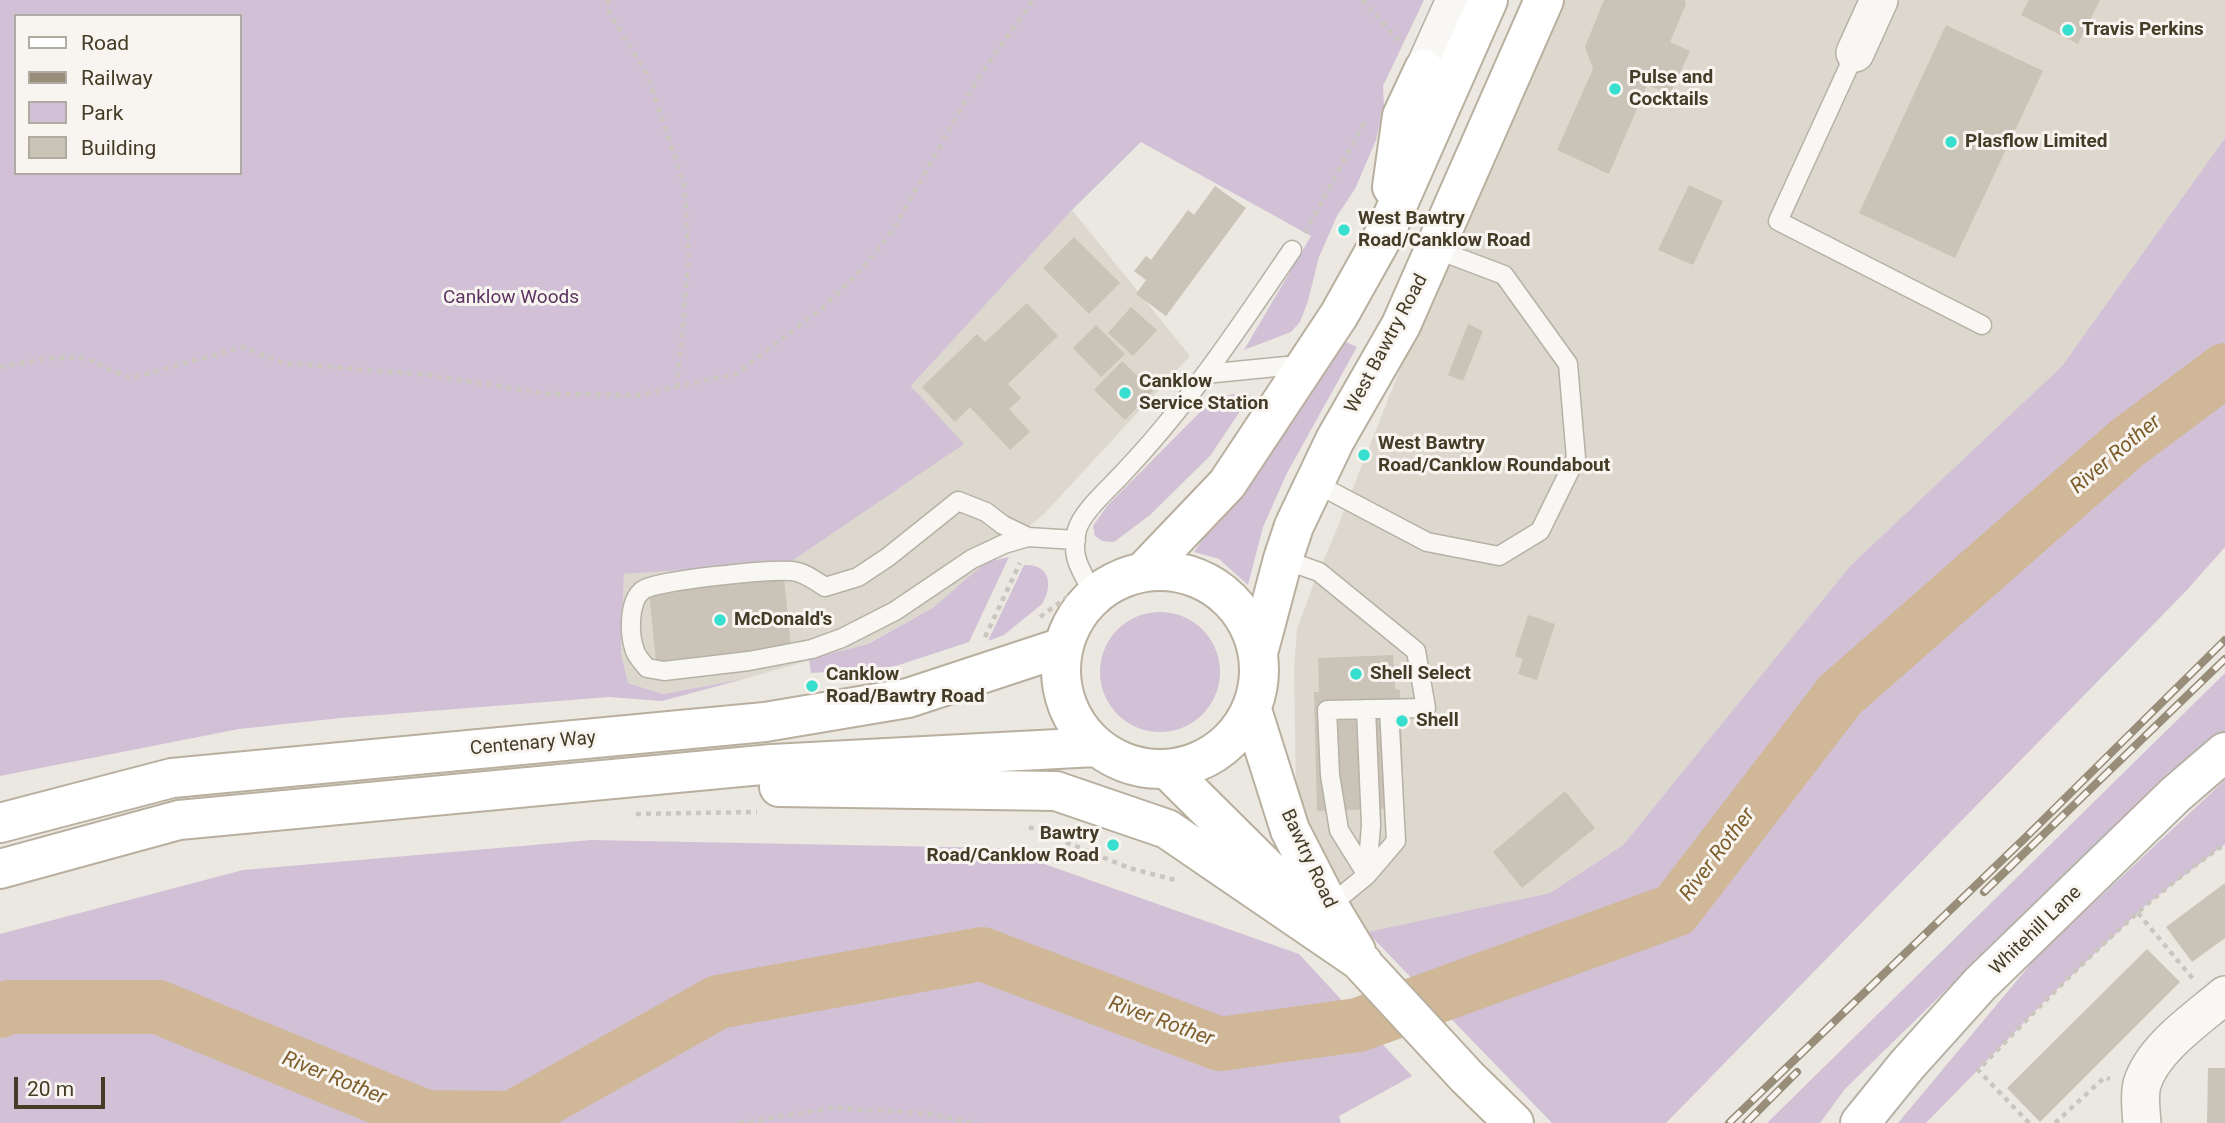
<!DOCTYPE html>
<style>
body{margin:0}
#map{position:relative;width:2225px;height:1123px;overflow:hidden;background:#ebe8e1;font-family:Roboto,sans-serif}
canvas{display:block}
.legend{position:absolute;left:14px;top:14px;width:228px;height:161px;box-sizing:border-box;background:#f8f5f1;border:2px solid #b0aba0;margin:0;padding:9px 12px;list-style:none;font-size:21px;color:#453c27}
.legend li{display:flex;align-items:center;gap:14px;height:35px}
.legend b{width:35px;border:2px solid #b0aba0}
.scale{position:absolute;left:14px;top:1077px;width:91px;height:32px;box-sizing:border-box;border:4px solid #453c27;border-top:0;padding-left:9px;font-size:21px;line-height:24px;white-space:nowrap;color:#453c27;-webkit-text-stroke:5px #f8f5f1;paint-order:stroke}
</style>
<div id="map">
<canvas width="2225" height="1123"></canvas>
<ul class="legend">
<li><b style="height:9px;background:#fff"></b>Road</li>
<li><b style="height:9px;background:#978d78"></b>Railway</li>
<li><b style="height:19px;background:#d2c1d6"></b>Park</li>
<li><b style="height:19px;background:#cac3b7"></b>Building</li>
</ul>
<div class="scale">20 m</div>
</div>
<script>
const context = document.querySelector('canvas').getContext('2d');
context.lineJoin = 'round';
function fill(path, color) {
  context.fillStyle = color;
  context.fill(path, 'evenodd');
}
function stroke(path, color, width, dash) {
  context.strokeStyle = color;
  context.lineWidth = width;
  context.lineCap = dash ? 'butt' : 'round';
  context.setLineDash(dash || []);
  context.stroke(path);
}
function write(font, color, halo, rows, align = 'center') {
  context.font = font + ' Roboto,sans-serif';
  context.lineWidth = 6;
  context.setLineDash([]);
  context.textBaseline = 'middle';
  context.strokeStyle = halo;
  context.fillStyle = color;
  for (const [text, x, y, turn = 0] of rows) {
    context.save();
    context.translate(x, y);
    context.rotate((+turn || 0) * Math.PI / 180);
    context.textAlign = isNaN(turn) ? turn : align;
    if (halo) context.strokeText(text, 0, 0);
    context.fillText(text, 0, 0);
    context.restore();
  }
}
const built = new Path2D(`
 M1563 0H2225V138L2062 366 1851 565 1623 845 1550 893 1367 932 1328 875 1309 834 1296 792 1294 669 1297 629 1314 583 1334 536 1425 306Z
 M1072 210 1190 356 1044 514 934 607 867 644 744 679 663 694 628 683 621 653 624 574 789 563 963 444 911 386Z`);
const green = new Path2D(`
 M0 0H1424L1383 86 1384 106 1376 140 1355 189 1337 216 1319 257 1308 301 1300 322 1291 332 1244 350 1311 236 1141 142 1072 210 911 386 964 444 789 563 624 574 621 653 628 683 663 694 744 679 662 701 609 697 341 718 239 729 0 776ZM16 16H240V173H16Z
 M2225 138V547L2187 590 1666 1123H1552L1367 932 1550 893 1623 845 1851 565 2062 366Z
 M1337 338 1357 347 1287 473 1263 527 1248 585 1219 559 1194 552Z
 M1234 394 1251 395 1210 456 1150 515 1114 542 1102 541 1095 536 1093 526 1107 506 1204 408 1220 397Z
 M1009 557 969 642 899 665 880 669 811 673 809 659 868 644 934 607 986 562Z
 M1024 565C1051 564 1053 586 1042 604L1004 635 988 641Z
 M1100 672a60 60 0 1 1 120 0a60 60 0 1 1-120 0Z
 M2225 673V733L2170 771 1845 1089 1820 1123H1767Z
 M2225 780V844L2146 905 2049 997 1926 1123H1898L2039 954Z
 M591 840 999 848 1299 954 1412 1076 1339 1116 1341 1123H0V934L243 870Z`);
const river = new Path2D(`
 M0 1011 9 1007H158L426 1117 512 1118 718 1002 982 954 1220 1044 1358 1025 1675 910 1840 695 2127 443 2225 370`);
const building = new Path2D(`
 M1604 0H1685L1686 4 1670 42 1690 51 1670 94 1647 85 1609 174 1557 150 1593 69 1585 47Z
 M2029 0H2100L2078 44 2021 15Z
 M1946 25 2043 71 1955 258 1859 213Z
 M1689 185 1723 201 1693 265 1658 250Z
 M1215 186 1246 208 1166 316 1136 294 1146 280 1134 271 1146 256 1151 260 1188 210 1194 215Z
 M1074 237 1120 283 1089 314 1043 268Z
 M1027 303 1058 336 1008 384 1021 398 1009 409 1030 432 1010 450 970 407 955 422 922 387 977 334 985 342Z
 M1131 307 1157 330 1133 356 1108 333Z
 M1468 324 1483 331 1463 381 1448 375Z
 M1096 325 1125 354 1101 377 1073 348Z
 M1122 361 1153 391 1125 420 1094 390Z
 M784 578 791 648 656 661 649 592Z
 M1528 615 1555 624 1537 680 1518 674 1523 659 1515 656Z
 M1393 655 1395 689 1400 690 1404 808 1317 811 1314 692H1319L1318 658Z
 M1565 791 1595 828 1522 888 1493 852Z
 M2225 883V938L2192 962 2166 927Z
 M2147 949 2180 982 2040 1122 2007 1088Z
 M2208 1068H2225V1123H2207Z`);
const path = new Path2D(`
 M608 0 609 13 647 74 684 184 689 257 677 387
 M1362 0 1401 43
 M1305 233 1365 121
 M0 367 42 359 78 357 94 361 110 370 131 378 243 347 283 363 428 375 548 394 639 395 736 374 826 305 864 267 893 230 977 80 1033 0
 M1040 617 1070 595
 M985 637 1020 563
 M636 814 757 812
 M1029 827 1129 868 1179 881
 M2138 913 2193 979
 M739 1123 833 1108 923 1113 978 1123
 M2029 1123 1978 1070C2055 991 2133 907 2225 844
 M2055 1123 2105 1077 2110 1079`);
const lane = new Path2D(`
 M1855 53 1778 221 1982 325
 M1205 374 1286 366 1304 370
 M1315 483 1427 542 1499 556 1540 531 1576 458 1568 364 1504 275 1435 249
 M958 501 986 512 1003 525 1028 537 1004 544 972 559 895 611 842 638 812 649 749 661 664 671 647 668C643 663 637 657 635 651 629 635 628 601 643 590 657 580 772 569 792 571 804 572 816 581 825 587L858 577 888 557Z
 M1028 537 1076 540
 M1283 559 1319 572 1416 651 1426 708 1327 710 1330 775 1339 830 1367 875
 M1094 595C1082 570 1070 560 1077 530 1082 511 1111 487 1124 472 1188 405 1240 326 1292 250
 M1366 709 1371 825 1367 875
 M1329 906 1367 875 1396 841 1389 709`);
const street = new Path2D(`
 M1855 53 1879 0
 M1424 69 1455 0
 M2142 1123C2141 1111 2139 1096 2142 1084 2153 1048 2197 1019 2225 995`);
const secondary = new Path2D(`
 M1860 1123 1907 1065 1980 984 2176 794 2225 752`);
const primary = new Path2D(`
 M1392 187 1402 116 1424 69
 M1061 670a99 99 0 1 1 198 0a99 99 0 1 1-198 0Z
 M1143 572 1227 484 1339 315 1386 231 1488 0
 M1258 653 1283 559 1294 526 1335 440 1401 325 1544 0
 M1252 710 1290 830 1329 906 1356 951
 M1168 770 1293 894
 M779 787 1056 791 1167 829 1363 963
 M0 823 172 778 765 722 908 698 1063 647
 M0 869 179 820 772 764 1096 747
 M1346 946 1467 1077 1514 1123`);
const rail = new Path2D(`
 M1984 892 2225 659
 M1729 1123 2025 838 2225 640
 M1746 1123 1797 1072`);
const markers = [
 [2068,30,7,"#38dece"],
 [1615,89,7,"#38dece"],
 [1951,142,7,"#38dece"],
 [1344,230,7,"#38dece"],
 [1125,393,7,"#38dece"],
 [1364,455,7,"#38dece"],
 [720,620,7,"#38dece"],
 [1356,674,7,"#38dece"],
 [812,686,7,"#38dece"],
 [1402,721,7,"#38dece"],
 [1113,845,7,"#38dece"]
];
const poiNames = [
 ["Travis Perkins",2082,30],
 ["Pulse and",1629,78],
 ["Cocktails",1629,100],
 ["Plasflow Limited",1965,142],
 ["West Bawtry",1358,219],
 ["Road/Canklow Road",1358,241],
 ["Canklow",1139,382],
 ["Service Station",1139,404],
 ["West Bawtry",1378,444],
 ["Road/Canklow Roundabout",1378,466],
 ["McDonald's",734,620],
 ["Shell Select",1370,674],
 ["Canklow",826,675],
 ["Road/Bawtry Road",826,697],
 ["Shell",1416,721],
 ["Bawtry",1099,834,"right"],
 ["Road/Canklow Road",1099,856,"right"]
];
const parkNames = [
 ["Canklow Woods",511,298]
];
const streetNames = [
 ["West Bawtry Road",1387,344,-62],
 ["Centenary Way",533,744,-5],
 ["Bawtry Road",1308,859,65],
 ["Whitehill Lane",2036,931,-44]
];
const waterNames = [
 ["River Rother",2116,455,-40],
 ["River Rother",1718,855,-53],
 ["River Rother",1161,1022,20],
 ["River Rother",334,1079,22]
];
fill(built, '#ddd8ce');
fill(green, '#d2c1d6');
stroke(river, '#cfb798', 54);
fill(building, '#cac3b7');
stroke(lane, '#b6b1a5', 21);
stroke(street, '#b6b1a5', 40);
stroke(secondary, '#b6b1a5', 42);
stroke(primary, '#b8af9f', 42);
stroke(path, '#cac6bf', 4.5, [5, 5]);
stroke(lane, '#f9f7f4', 18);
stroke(street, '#f9f7f4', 37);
stroke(secondary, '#fff', 38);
stroke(primary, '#fff', 38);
stroke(rail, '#978d78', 8);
stroke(rail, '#f8f5f1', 5, [16]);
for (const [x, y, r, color] of markers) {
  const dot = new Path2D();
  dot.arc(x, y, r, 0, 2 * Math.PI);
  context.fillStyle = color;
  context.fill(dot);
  stroke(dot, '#f8f5f1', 2.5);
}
write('bold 19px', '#453c27', '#f8f5f1', poiNames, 'left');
write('19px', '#5c3362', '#f8f5f1', parkNames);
write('19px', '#453c27', '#f8f5f1', streetNames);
write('italic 21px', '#7e5e2c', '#f8f5f1', waterNames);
</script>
